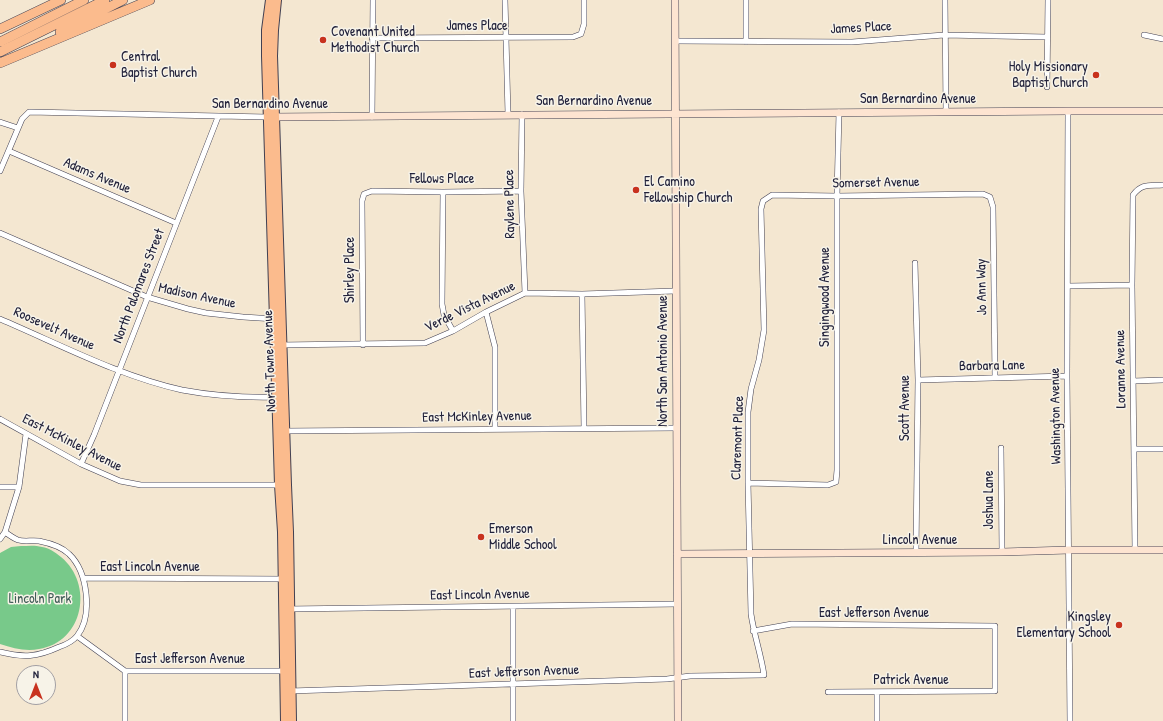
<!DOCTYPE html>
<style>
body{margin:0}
#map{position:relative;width:1163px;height:721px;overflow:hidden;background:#f4e7d1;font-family:"Patrick Hand",sans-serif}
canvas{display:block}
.north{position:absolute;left:16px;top:665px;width:40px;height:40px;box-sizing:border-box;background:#f7f3e8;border:1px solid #a29fa3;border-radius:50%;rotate:0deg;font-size:11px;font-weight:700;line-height:16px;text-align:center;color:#22223b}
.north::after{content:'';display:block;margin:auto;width:14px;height:18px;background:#c8321e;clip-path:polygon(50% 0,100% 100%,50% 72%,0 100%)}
</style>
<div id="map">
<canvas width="1163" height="721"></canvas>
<div class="north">N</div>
</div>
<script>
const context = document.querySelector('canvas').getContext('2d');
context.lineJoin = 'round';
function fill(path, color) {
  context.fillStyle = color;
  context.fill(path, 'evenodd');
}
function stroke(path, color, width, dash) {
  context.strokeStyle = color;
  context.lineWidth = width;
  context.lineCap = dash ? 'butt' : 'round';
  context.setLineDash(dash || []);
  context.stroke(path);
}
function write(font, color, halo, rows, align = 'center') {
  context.font = font + ' "Patrick Hand",sans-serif';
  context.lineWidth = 3;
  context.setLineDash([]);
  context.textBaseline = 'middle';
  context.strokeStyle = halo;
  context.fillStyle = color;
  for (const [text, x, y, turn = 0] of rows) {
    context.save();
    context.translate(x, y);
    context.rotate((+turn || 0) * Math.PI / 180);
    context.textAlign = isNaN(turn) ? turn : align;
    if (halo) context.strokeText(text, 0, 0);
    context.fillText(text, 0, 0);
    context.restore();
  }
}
const green = new Path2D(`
 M21 546C28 546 35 545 42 547 49 548 55 552 61 557 94 584 84 642 39 649 26 652 13 648 0 644V553L11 547Z`);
const street = new Path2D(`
 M505 0 508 114
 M945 0 946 112
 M1144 35 1163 39
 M372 38 573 37 581 34 584 24V0
 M675 41 852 42 944 35 1047 37
 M746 42V0
 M1047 87 1048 0
 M1068 111 1067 376 1070 721
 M522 114 521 191 525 293
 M372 117 373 0
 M0 122 18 128
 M9 151 176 223
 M0 171 22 119 29 112 267 117
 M443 192 442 304 444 315 453 331
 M0 233 147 297 188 309 206 313 243 317 275 319
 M915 263 918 380 916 553
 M1068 286 1132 285
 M582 294 584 428
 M486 312 495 347V429
 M0 319C59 344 119 376 182 390 214 396 246 398 279 397
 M280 345 425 343 453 331 486 312 525 293 582 294 675 291
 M363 345 362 201 364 194 372 191 443 192 521 191
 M918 380 1067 376
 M1133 381 1163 380
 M0 419 81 464 120 481 141 485H279
 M283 431 676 428
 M1001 448 1002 552
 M1134 449H1163
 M81 464 94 435 218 117
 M748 483 828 485 836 482 837 470V196L839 112
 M0 487H19
 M0 539 5 532 19 487 26 434
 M1135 550 1132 285 1133 195C1142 183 1149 186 1163 185
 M83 578 284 579
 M287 609 678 604
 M753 631 792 624 995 626V691L828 692
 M77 636 125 671H287
 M0 652C24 658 37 657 59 647 65 645 73 641 77 636 93 616 88 572 69 554 62 547 49 543 39 541 32 540 24 542 18 540 13 538 9 535 5 532
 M125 671V721
 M290 691 667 679 690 676 764 675C761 654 754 635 751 614L748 483V412L751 389 759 360 764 330 761 209 763 201 772 195 837 196 983 194 990 197 993 207 995 378
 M877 692V721
 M513 721V607`);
const secondary = new Path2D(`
 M675 0 678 721
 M269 117 1068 111H1163
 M677 554 1002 552 1069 550H1163`);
const primary = new Path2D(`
 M270 0 266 30V56L279 485 282 532 285 721
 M277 0 274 30 273 56 287 485 289 532 292 721`);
const highway = new Path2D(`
 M0 29 61 0
 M60 32 123 0
 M0 42 84 0
 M0 52 105 0
 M0 63 150 0`);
const markers = [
 [323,40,4,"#c8321e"],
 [113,65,4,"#c8321e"],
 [1096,75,4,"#c8321e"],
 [636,190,4,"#c8321e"],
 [481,537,4,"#c8321e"],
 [1119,625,4,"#c8321e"]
];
const streetNames = [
 ["James Place",477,26],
 ["James Place",861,28,-3],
 ["San Bernardino Avenue",918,99],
 ["San Bernardino Avenue",594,101],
 ["San Bernardino Avenue",270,104],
 ["Adams Avenue",97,176,23],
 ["Fellows Place",442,179],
 ["Somerset Avenue",876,183,-1],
 ["Raylene Place",510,204,-91],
 ["Shirley Place",350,270,-90],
 ["North Palomares Street",139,286,-69],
 ["Jo Ann Way",982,287,-91],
 ["Madison Avenue",197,296,12],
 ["Singingwood Avenue",825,297,-90],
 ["Verde Vista Avenue",470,307,-26],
 ["Roosevelt Avenue",54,329,24],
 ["North Towne Avenue",270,361,-92],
 ["North San Antonio Avenue",663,361,-90],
 ["Barbara Lane",992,366,-1],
 ["Loranne Avenue",1121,369,-91],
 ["Scott Avenue",905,408,-90],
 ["Washington Avenue",1056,416,-91],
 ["East McKinley Avenue",477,417,-1],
 ["Claremont Place",738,438,-88],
 ["East McKinley Avenue",72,443,27],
 ["Joshua Lane",989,500,-90],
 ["Lincoln Avenue",920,540],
 ["East Lincoln Avenue",150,567],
 ["East Lincoln Avenue",480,595,-1],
 ["East Jefferson Avenue",874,613],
 ["East Jefferson Avenue",190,659],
 ["East Jefferson Avenue",524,672,-2],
 ["Patrick Avenue",911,680]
];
const poiNames = [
 ["Covenant United",331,32],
 ["Methodist Church",331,48],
 ["Central",121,57],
 ["Baptist Church",121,73],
 ["Holy Missionary",1088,67,"right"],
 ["Baptist Church",1088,83,"right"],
 ["El Camino",644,182],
 ["Fellowship Church",644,198],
 ["Emerson",489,529],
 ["Middle School",489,545],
 ["Kingsley",1111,617,"right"],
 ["Elementary School",1111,633,"right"]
];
const parkNames = [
 ["Lincoln Park",40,599]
];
fill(green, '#78c98a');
stroke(street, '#424052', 6);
stroke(secondary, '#424052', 8);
stroke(primary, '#424052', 10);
stroke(highway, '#424052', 10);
stroke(street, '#fff', 5);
stroke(secondary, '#fde4d1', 7);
stroke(primary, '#fbbb8d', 8);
stroke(highway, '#fbbb8d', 9);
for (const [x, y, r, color] of markers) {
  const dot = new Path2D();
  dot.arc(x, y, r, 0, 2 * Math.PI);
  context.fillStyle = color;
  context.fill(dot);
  stroke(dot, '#f7f3e8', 1.5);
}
write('14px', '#22223b', '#f7f3e8', streetNames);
write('14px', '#22223b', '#f7f3e8', poiNames, 'left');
write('14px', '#405c57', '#f7f3e8', parkNames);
</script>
